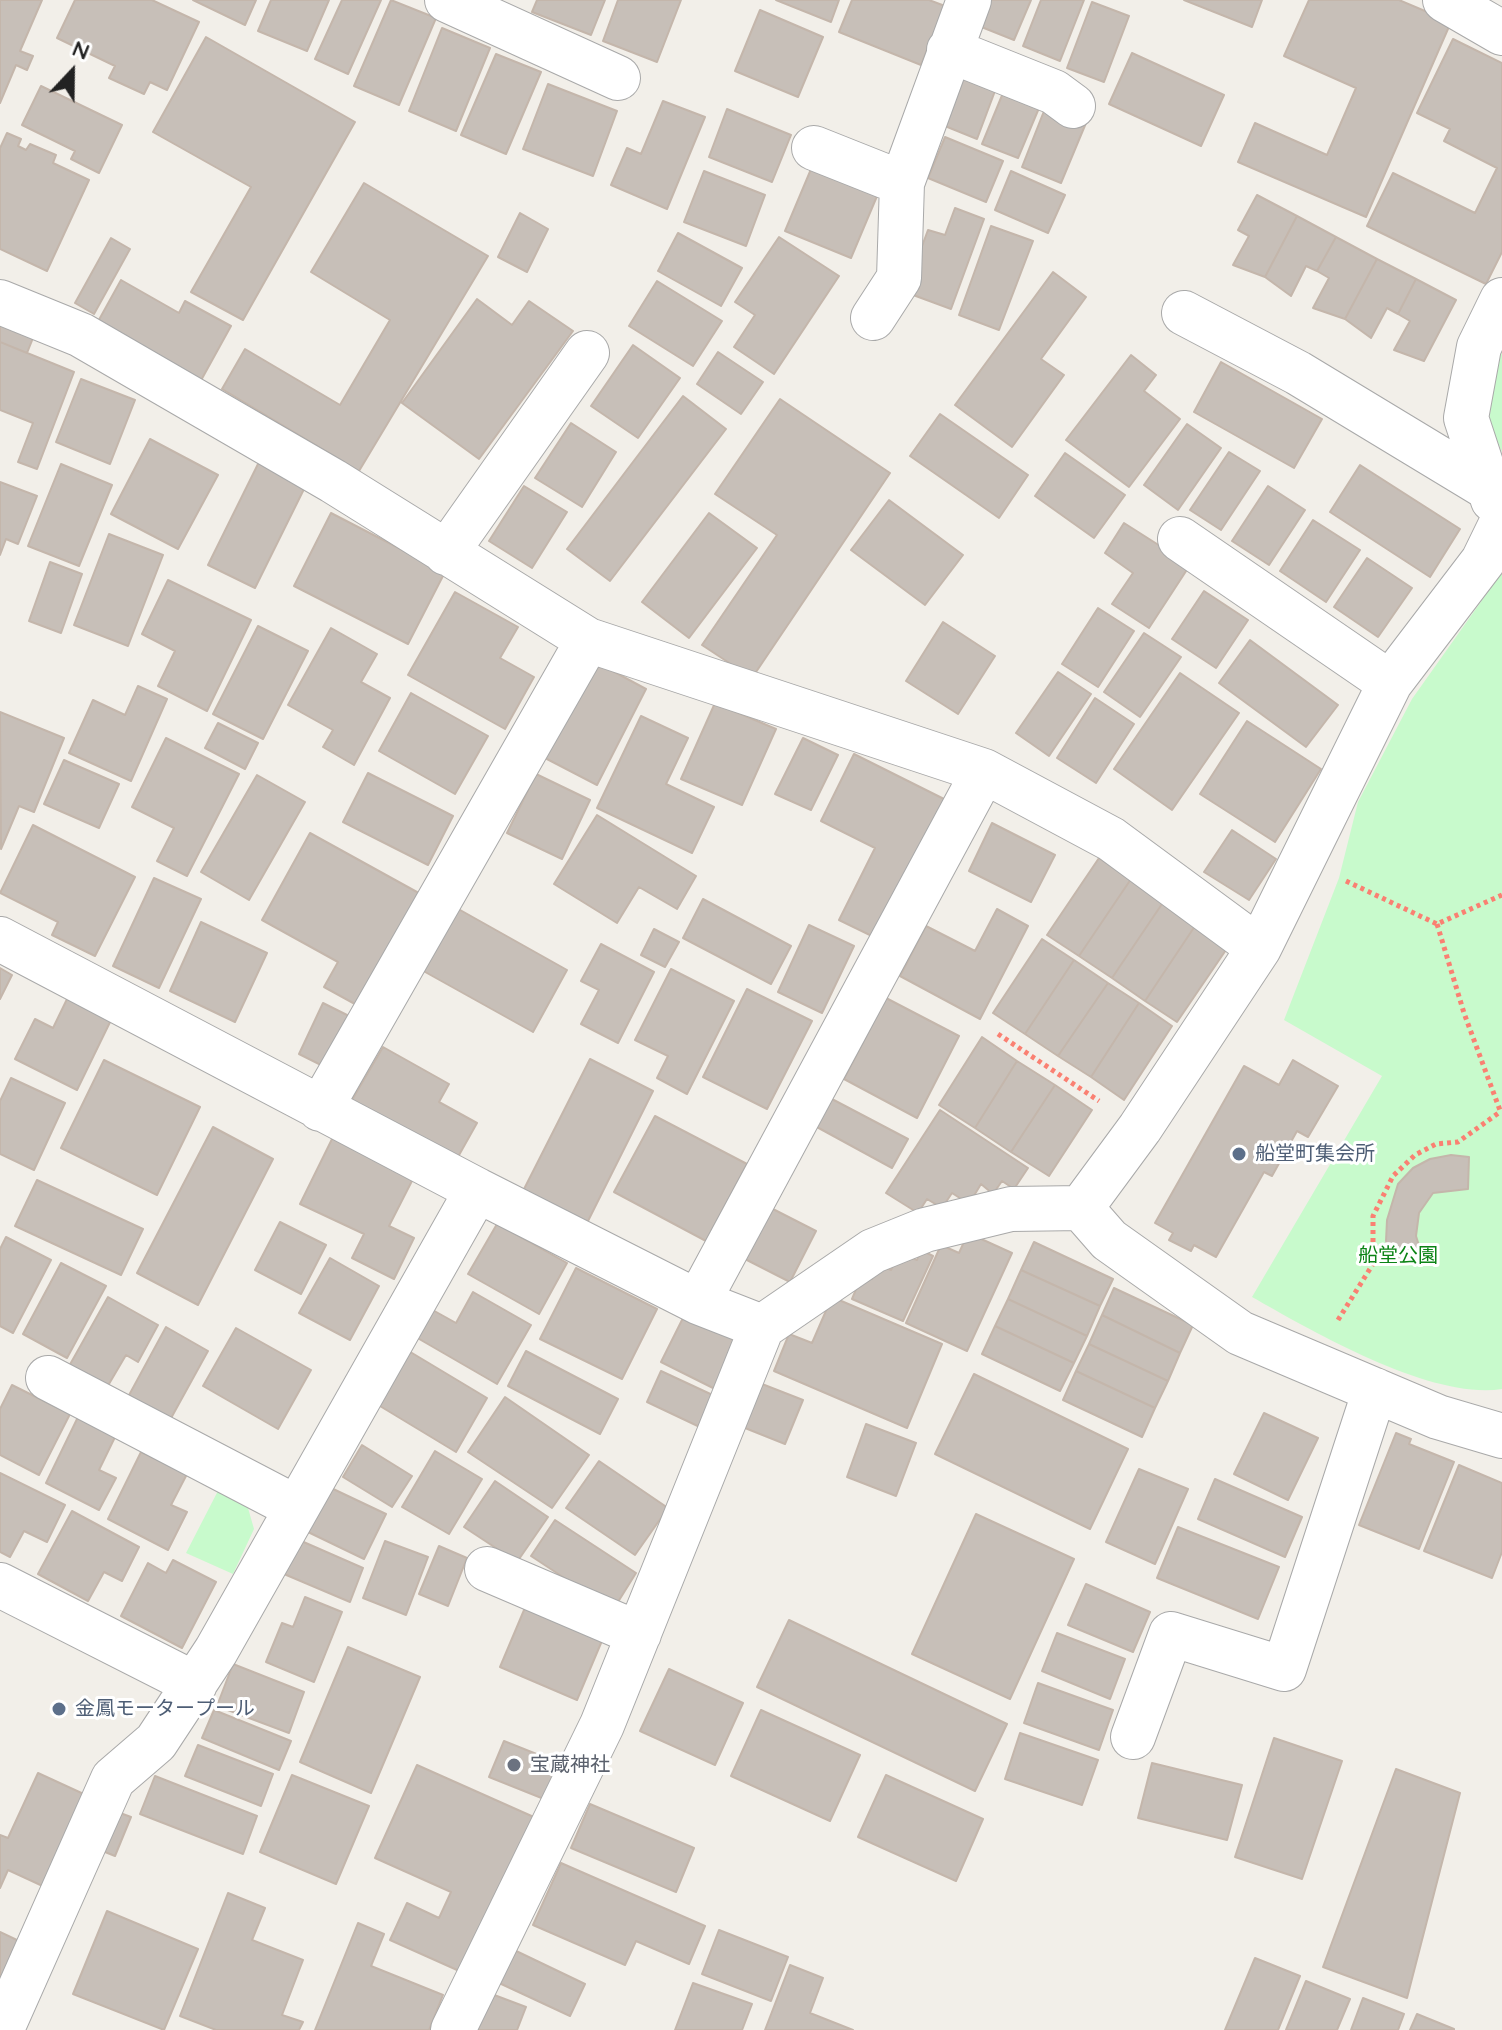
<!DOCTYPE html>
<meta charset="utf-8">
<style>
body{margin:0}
#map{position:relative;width:1502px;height:2030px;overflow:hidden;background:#f2efe9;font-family:Quicksand,sans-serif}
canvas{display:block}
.north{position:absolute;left:32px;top:32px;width:80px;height:80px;-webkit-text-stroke:6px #fff;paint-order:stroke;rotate:22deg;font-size:22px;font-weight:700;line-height:32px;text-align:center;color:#222}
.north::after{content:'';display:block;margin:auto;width:28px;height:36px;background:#222;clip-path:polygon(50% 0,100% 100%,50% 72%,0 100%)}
</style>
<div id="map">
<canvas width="1502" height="2030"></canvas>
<div class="north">N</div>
</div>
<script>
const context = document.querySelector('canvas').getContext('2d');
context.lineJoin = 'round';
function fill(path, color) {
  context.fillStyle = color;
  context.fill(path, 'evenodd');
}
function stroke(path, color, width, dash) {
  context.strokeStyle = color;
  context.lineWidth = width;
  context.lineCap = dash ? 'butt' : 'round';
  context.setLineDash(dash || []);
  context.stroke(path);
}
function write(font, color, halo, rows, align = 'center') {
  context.font = font + ' Quicksand,"Noto Sans JP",sans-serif';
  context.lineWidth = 6;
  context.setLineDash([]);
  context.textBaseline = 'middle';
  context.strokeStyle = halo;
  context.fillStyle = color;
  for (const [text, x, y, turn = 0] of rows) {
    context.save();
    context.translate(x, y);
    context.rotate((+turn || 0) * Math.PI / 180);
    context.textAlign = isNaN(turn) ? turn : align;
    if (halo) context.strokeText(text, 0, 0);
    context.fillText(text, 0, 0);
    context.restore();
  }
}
const park = new Path2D(`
 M1502 352V452L1489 422 1495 372Z
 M1502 572V1389C1430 1400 1314 1332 1252 1297L1382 1076 1284 1020 1339 878 1358 802 1412 699Z
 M221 1485 246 1501 254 1529 233 1574 186 1553Z`);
const building = new Path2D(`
 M0 0H42L20 51 33 56 27 70 16 65 0 103Z
 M75 0H152L199 22 167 90 150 82 144 94 109 78 115 66 57 38Z
 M193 0H256L245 25Z
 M271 0H329L307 51 258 31Z
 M342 0H381L348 74 315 59Z
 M391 0 436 18 399 105 354 86Z
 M537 0H605L591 35 532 12Z
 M618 0H681L657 62 603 41Z
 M776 0H839L831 22Z
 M852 0H929L945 6 921 65 839 32Z
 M990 0H1031L1014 40 979 26Z
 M1041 0H1084L1060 61 1023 46Z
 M1184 0H1262L1252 27Z
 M1309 0H1399L1451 22 1366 217 1238 162 1255 123 1327 155 1356 88 1284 56Z
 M1092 2 1129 16 1104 82 1067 68Z
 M760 10 823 37 798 97 735 71Z
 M442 28 490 48 456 131 409 111Z
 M206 37 355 122 243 320 191 292 251 187 153 132Z
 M1453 39 1502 63V252L1486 284 1367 226 1393 173 1475 213 1497 168 1444 141 1450 129 1417 113Z
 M1132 53 1224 95 1201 146 1109 104Z
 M496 54 541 72 506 154 461 135Z
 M959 77 995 91 977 139 940 124Z
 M548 84 617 111 593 176 523 149Z
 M41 86 122 125 99 173 71 159 75 151 22 125Z
 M1003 93 1039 108 1018 158 982 144Z
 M663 101 705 117 667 209 611 185 627 148 641 154Z
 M1046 106 1086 123 1061 183 1022 167Z
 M727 109 791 135 772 182 709 157Z
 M7 133 21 139 18 146 26 150 30 144 56 155 53 163 89 180 47 271 0 249V148Z
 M945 137 1003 161 986 202 928 178Z
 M814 162 880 189 851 258 785 231Z
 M704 171 765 195 746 246 684 222Z
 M1011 171 1065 195 1048 233 995 210Z
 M364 183 488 256 359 471 222 389 245 349 340 405 390 320 311 272Z
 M1257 195 1297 216 1265 277 1233 265 1249 236 1238 230Z
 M955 208 984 219 951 309 905 292 928 230 945 235Z
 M520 213 548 229 527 272 498 257Z
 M1297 216 1336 237 1317 271 1306 266 1291 296 1265 277Z
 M991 226 1033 241 999 330 959 315Z
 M678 233 742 268 721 306 658 271Z
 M779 237 839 276 774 374 734 347 755 315 735 302Z
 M1336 237 1377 259 1345 319 1313 308 1329 278 1317 271Z
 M111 238 130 249 94 314 75 303Z
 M1377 259 1416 279 1398 314 1387 308 1371 338 1345 319Z
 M1053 272 1086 297 1041 359 1064 375 1012 447 955 405Z
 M1416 279 1456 300 1424 361 1394 350 1410 321 1398 314Z
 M121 280 179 313 185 301 231 326 199 384 95 327Z
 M657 281 722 321 693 366 629 326Z
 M477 299 512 325 529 301 573 331 479 459 402 403Z
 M0 319 35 333 27 353 0 342Z
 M0 342 74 372 37 469 18 462 33 423 0 410Z
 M633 345 680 378 638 438 591 406Z
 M718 352 763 382 741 414 697 384Z
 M1131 355 1156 375 1144 391 1180 419 1129 487 1066 440Z
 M1221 362 1322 419 1294 468 1194 412Z
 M81 379 135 400 110 464 56 442Z
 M683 396 726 429 610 581 567 549Z
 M780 399 890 473 752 678 702 645 777 535 715 494Z
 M940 414 1028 475 999 518 910 456Z
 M571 423 616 452 582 507 535 478Z
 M1187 424 1221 448 1178 510 1144 485Z
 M150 439 218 475 178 549 111 514Z
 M1229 452 1260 471 1221 530 1190 510Z
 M1065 453 1125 495 1094 538 1035 496Z
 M259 462 306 485 255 588 208 565Z
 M61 464 112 485 79 566 28 546Z
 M1360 465 1460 529 1430 577 1330 512Z
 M0 482 37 496 18 544 6 539 0 555Z
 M524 486 567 512 532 568 489 541Z
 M1268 486 1305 510 1269 565 1232 541Z
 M889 500 963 555 925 605 851 550Z
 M331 513 445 572 408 644 294 586Z
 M709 513 757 548 689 638 642 602Z
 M1313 520 1360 550 1326 602 1280 571Z
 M1124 523 1190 565 1149 628 1112 604 1133 573 1105 553Z
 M109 534 163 555 128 646 74 625Z
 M1367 558 1412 588 1378 637 1334 607Z
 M50 562 82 574 61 633 29 621Z
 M168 580 251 620 207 711 158 686 175 651 142 634Z
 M1204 591 1248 620 1216 668 1172 639Z
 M455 592 518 627 500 658 534 677 505 729 408 675Z
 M1098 608 1134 631 1098 687 1062 664Z
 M943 622 995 656 958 714 906 681Z
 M258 626 308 651 263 739 213 714Z
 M331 628 377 654 361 682 390 698 354 765 323 747 333 730 288 705Z
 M1144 633 1181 657 1140 717 1104 692Z
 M1250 640 1338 705 1306 747 1219 683Z
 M594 661 646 689 597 785 545 758Z
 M1058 672 1091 694 1049 756 1016 733Z
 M1180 673 1239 713 1172 810 1114 769Z
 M138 686 167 699 131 781 69 753 93 700 125 715Z
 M411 693 488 736 455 794 379 751Z
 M1095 698 1134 724 1096 783 1057 758Z
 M715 703 776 729 742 805 681 779Z
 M0 712 64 738 34 812 19 806 1 849Z
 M641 716 688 738 666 784 714 807 692 853 597 808Z
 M1247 721 1321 769 1275 842 1200 794Z
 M218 723 258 743 245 769 205 748Z
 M166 738 239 774 187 876 157 861 174 828 132 807Z
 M803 738 838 755 811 810 775 794Z
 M854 754 944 799 876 938 839 920 875 848 821 821Z
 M64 760 119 784 99 828 44 804Z
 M368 773 453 816 428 865 343 822Z
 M536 774 590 800 562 859 507 833Z
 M257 775 305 802 249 900 201 872Z
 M597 815 696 876 677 909 639 887 617 923 554 884Z
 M992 823 1055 855 1031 902 969 871Z
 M33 825 135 877 95 956 52 935 58 922 0 893Z
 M1232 830 1276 859 1249 900 1204 872Z
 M310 833 426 897 364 1009 324 987 338 962 262 920Z
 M1099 858 1131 879 1079 956 1047 935Z
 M154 878 201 899 159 988 113 966Z
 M1131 879 1164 901 1112 978 1079 956Z
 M703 899 791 946 771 984 683 938Z
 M1164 901 1197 923 1145 1001 1112 978Z
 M453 906 567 970 533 1032 418 968Z
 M997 909 1028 926 980 1019 900 976 926 926 975 951Z
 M201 922 267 953 235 1022 170 991Z
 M1197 923 1230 944 1177 1022 1145 1001Z
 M809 925 854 946 822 1013 778 992Z
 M654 929 679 942 665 967 641 955Z
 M1042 939 1074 960 1025 1034 993 1013Z
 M601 944 654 972 618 1043 581 1024 599 990 581 981Z
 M1074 960 1108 983 1058 1056 1025 1034Z
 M0 968 12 975 0 999Z
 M671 969 734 1001 687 1094 657 1078 668 1056 635 1040Z
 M1108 983 1139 1003 1091 1077 1058 1056Z
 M747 989 812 1021 767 1109 703 1077Z
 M69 995 113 1016 77 1090 15 1059 35 1019 53 1028Z
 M886 998 959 1036 917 1118 844 1079Z
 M323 1003 353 1018 329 1069 299 1054Z
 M1139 1003 1172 1026 1124 1100 1091 1077Z
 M982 1037 1017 1061 975 1128 939 1105Z
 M383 1047 449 1084 439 1102 477 1123 454 1164 349 1105Z
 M590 1059 653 1091 585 1227 521 1195Z
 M104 1060 200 1107 157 1195 61 1148Z
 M1293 1060 1338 1086 1308 1137 1297 1131 1272 1176 1264 1172 1216 1257 1194 1245 1191 1251 1169 1240 1173 1233 1155 1223 1244 1066 1279 1085Z
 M1017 1061 1055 1085 1011 1152 975 1128Z
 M11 1078 65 1103 34 1170 0 1154V1101Z
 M1055 1085 1092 1110 1049 1176 1011 1152Z
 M830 1098 908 1139 892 1168 815 1126Z
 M940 1110 1028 1168 1014 1189 1002 1181 993 1194 981 1184 969 1204 952 1193 942 1208 927 1199 918 1213 886 1193Z
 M655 1116 747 1164 706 1241 614 1192Z
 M213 1127 273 1159 198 1305 137 1273Z
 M335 1133 416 1173 389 1226 414 1238 394 1279 352 1258 364 1234 300 1204Z
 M1451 1155 1469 1157 1468 1189 1433 1193 1419 1213 1416 1236 1421 1252 1393 1261 1386 1241 1387 1220 1398 1184 1413 1168 1430 1159Z
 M37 1180 143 1229 121 1275 15 1226Z
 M769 1207 816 1231 790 1282 743 1258Z
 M280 1222 326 1245 301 1294 255 1270Z
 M497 1224 567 1263 539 1314 468 1274Z
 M968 1233 1012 1253 967 1351 906 1323 941 1245 959 1253Z
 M6 1237 51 1260 13 1333 0 1326V1249Z
 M1034 1242 1113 1279 1100 1306 1021 1270Z
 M921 1250 933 1256 903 1321 852 1299 862 1275 872 1279 879 1265 891 1270 899 1253 917 1260Z
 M330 1258 379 1286 350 1340 299 1313Z
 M61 1263 106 1286 67 1358 23 1334Z
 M576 1268 657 1309 622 1379 540 1339Z
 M1021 1270 1100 1306 1087 1336 1008 1299Z
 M1114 1288 1193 1325 1180 1353 1102 1315Z
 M473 1292 531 1325 497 1384 414 1336 429 1308 456 1323Z
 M108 1297 158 1325 138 1362 126 1355 106 1389 68 1368Z
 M832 1297 942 1344 907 1428 774 1371 789 1334 812 1343Z
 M1008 1299 1087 1336 1074 1363 995 1326Z
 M686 1312 742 1341 717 1390 661 1362Z
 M1102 1315 1180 1353 1168 1381 1089 1344Z
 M995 1326 1074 1363 1060 1391 982 1354Z
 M166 1327 208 1351 170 1420 128 1397Z
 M236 1328 311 1370 278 1429 203 1386Z
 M1089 1344 1168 1381 1155 1408 1076 1371Z
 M402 1347 487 1398 456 1452 370 1400Z
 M526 1351 618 1399 600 1434 508 1386Z
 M661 1371 719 1398 704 1429 647 1402Z
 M1076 1371 1155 1408 1142 1437 1063 1400Z
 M974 1374 1128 1449 1090 1529 935 1454Z
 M762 1384 803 1400 785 1444 745 1428Z
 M12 1385 70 1414 39 1475 0 1455V1409Z
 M505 1397 589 1455 552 1508 468 1452Z
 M1264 1413 1318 1438 1288 1500 1234 1474Z
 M78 1417 116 1435 99 1470 116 1478 99 1510 46 1483Z
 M866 1424 916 1443 896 1496 847 1477Z
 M1396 1433 1411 1439 1409 1444 1454 1462 1419 1549 1359 1525Z
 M362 1445 412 1476 392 1507 343 1477Z
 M435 1451 482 1479 449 1534 402 1507Z
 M141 1452 187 1474 171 1505 187 1512 168 1550 108 1519Z
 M599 1461 668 1508 635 1555 566 1508Z
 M1459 1465 1502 1483V1552L1492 1578 1424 1551Z
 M1139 1469 1188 1489 1155 1564 1106 1542Z
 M0 1473 65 1505 47 1542 24 1531 10 1557 0 1552Z
 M1215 1479 1302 1517 1285 1557 1198 1519Z
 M495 1481 548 1517 517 1562 464 1527Z
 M329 1487 386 1514 364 1559 308 1532Z
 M72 1511 139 1547 122 1581 104 1572 88 1601 38 1574Z
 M976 1514 1074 1559 1010 1699 912 1654Z
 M555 1520 636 1573 613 1610 531 1556Z
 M1178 1527 1279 1567 1258 1619 1157 1578Z
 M299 1540 363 1568 350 1602 284 1574Z
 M385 1541 428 1557 406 1615 363 1598Z
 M439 1546 467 1558 448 1606 419 1594Z
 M173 1560 216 1582 182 1648 121 1616 148 1563 166 1573Z
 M1086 1584 1150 1612 1133 1652 1068 1625Z
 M305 1597 342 1612 314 1682 266 1662 282 1623 293 1627Z
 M527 1603 604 1636 577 1700 500 1667Z
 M789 1620 1007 1724 975 1791 757 1687Z
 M1057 1633 1125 1659 1110 1699 1042 1671Z
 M348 1647 420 1677 371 1793 300 1762Z
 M233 1664 304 1692 289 1733 217 1706Z
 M669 1669 743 1703 715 1765 640 1731Z
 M1038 1683 1113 1710 1099 1750 1024 1723Z
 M214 1710 291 1741 279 1770 202 1738Z
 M761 1710 860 1755 830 1821 731 1776Z
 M1020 1733 1098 1760 1082 1805 1005 1779Z
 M1274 1738 1342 1761 1302 1879 1235 1857Z
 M504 1741 559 1763 544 1799 489 1777Z
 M198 1745 273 1774 261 1806 185 1776Z
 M1152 1763 1242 1785 1227 1840 1138 1818Z
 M417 1765 536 1818 466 1974 390 1940 407 1903 439 1918 451 1892 375 1858Z
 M1396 1769 1460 1793 1407 1998 1323 1967Z
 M38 1773 88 1796 47 1888 8 1870 0 1888V1835L8 1838Z
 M292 1775 369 1806 336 1884 260 1852Z
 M886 1775 983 1819 956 1881 858 1837Z
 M155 1776 257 1816 243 1854 140 1814Z
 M590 1804 694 1848 676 1892 571 1848Z
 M112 1810 131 1817 115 1856 95 1848Z
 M561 1863 705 1926 689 1964 636 1941 625 1965 533 1925Z
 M228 1893 265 1908 252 1940 303 1960 282 2015 303 2022 299 2030H216L180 2016Z
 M107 1911 198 1949 164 2030 73 1994Z
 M358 1923 384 1934 371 1966 443 1995 429 2030H315Z
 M719 1930 788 1957 771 2001 702 1974Z
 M0 1932 19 1941 0 1984Z
 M512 1949 585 1984 570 2016 497 1982Z
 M1255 1958 1300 1976 1278 2030H1225Z
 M790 1965 823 1978 810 2013 853 2030H765Z
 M1306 1981 1350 1999 1337 2030H1286Z
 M693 1983 752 2004 742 2030H675Z
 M481 1990 526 2007 517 2030H466Z
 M1363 1998 1404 2014 1398 2030H1351Z
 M1417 2014 1454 2029V2030H1410Z`);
const path = new Path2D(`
 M1346 881 1437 924 1502 895
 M1437 924 1464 1013 1501 1113
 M998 1034 1099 1101
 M1338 1320 1373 1264V1216L1393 1176 1415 1155 1436 1144 1458 1142 1500 1112`);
const minor = new Path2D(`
 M447 0 618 78
 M1445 0 1502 33
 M949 50 1054 92 1073 106
 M814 148 902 183
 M0 302 81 335 333 481 588 640 984 771 1111 839 1259 948
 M1184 313 1298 373 1488 488
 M873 318 899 278 902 183 969 0
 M1493 500 1466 418 1479 347 1502 300
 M1180 539 1390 683
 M446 553 587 353
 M0 939 477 1190
 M320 1109 588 640
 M1081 1208 1109 1240 1240 1333 1438 1417 1502 1436
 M698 1302 984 771
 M48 1378 295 1507
 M487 1569 639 1634
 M0 1585 195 1684
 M1133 1737 1171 1634 1284 1669 1375 1390
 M5 2022 113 1779 156 1742 216 1651 477 1190 698 1302 762 1327 873 1251 925 1230 1011 1209 1081 1208 1140 1128 1259 948 1390 683 1483 561 1502 522
 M453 2030 602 1725 762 1327`);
const markers = [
 [1239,1154,8,"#5c6f8a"],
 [59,1709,8,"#5c6f8a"],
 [514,1765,8,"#6b7280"]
];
const serviceNames = [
 ["船堂町集会所",1255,1154],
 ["金鳳モータープール",75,1709]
];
const parkNames = [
 ["船堂公園",1398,1256]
];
const worshipNames = [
 ["宝蔵神社",530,1765]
];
fill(park, '#c8facc');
fill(building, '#c7bfb8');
stroke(building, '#c4b6ab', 2);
stroke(minor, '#a9a9a9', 46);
stroke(path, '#fa8072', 5, [4, 4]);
stroke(minor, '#fff', 44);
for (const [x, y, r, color] of markers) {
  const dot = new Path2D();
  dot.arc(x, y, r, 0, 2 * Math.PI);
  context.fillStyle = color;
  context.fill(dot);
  stroke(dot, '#fff', 3);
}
write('20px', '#4e5e75', '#fff', serviceNames, 'left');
write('20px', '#0c8416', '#fff', parkNames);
write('20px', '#5b616d', '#fff', worshipNames, 'left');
</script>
